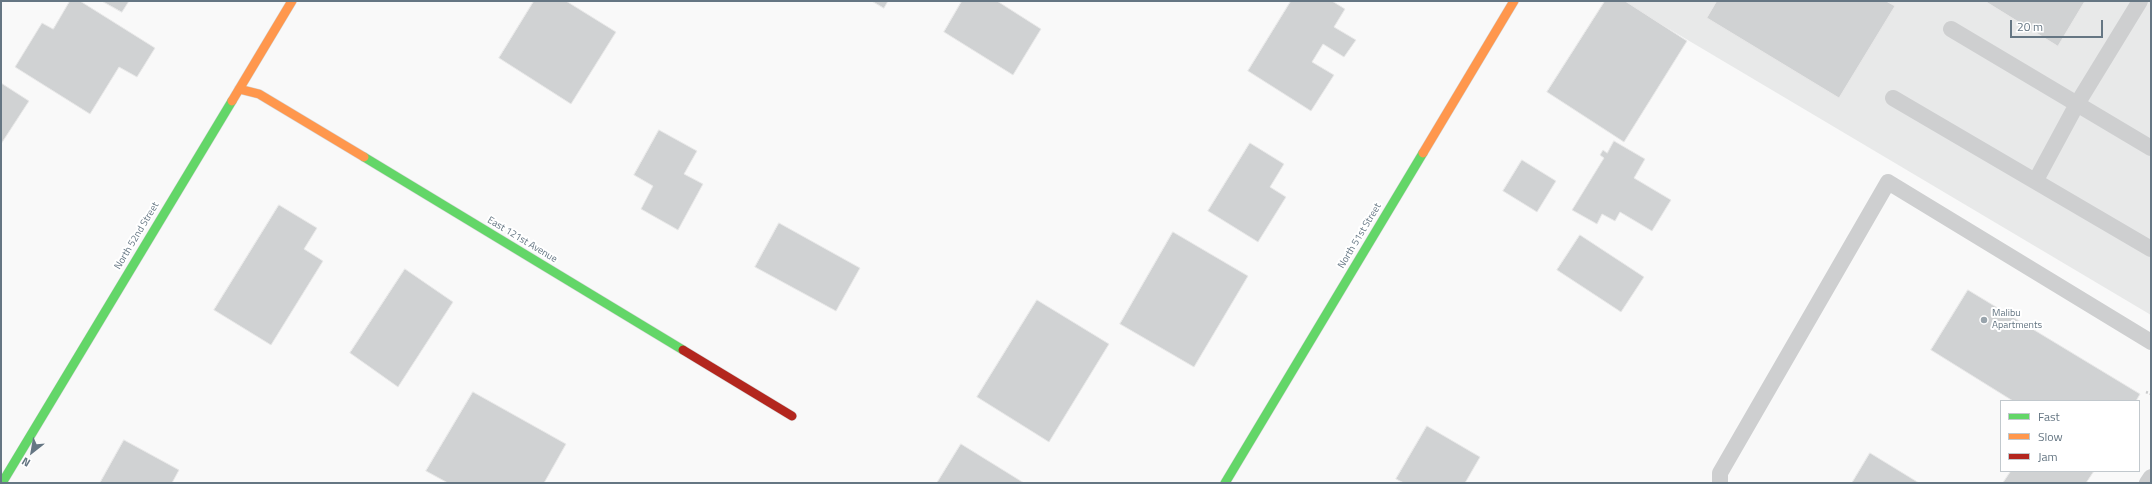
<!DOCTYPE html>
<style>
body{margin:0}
#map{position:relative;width:2152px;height:484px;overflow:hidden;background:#f9f9f9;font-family:"Titillium Web",sans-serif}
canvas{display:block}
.frame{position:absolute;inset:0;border:2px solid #657683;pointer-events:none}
.legend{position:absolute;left:2000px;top:400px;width:140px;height:72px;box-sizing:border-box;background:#fff;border:1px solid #c1c8cd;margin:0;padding:5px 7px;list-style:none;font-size:12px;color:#657683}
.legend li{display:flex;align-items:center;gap:8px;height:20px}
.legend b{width:20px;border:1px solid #c1c8cd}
.north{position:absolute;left:12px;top:432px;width:40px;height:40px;-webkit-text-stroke:3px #fff;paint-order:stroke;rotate:211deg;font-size:11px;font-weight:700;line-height:16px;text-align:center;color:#657683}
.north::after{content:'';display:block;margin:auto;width:14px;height:18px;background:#657683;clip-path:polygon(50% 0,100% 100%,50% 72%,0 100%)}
.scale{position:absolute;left:2010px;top:20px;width:93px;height:18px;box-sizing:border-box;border:2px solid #657683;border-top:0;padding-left:5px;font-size:12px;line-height:14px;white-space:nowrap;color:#657683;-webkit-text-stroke:3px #fff;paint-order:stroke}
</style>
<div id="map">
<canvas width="2152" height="484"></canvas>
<div class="frame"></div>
<ul class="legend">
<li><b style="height:5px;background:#63d668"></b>Fast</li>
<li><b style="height:5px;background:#ff974d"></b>Slow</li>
<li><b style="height:5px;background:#b3261e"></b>Jam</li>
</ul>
<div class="north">N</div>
<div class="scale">20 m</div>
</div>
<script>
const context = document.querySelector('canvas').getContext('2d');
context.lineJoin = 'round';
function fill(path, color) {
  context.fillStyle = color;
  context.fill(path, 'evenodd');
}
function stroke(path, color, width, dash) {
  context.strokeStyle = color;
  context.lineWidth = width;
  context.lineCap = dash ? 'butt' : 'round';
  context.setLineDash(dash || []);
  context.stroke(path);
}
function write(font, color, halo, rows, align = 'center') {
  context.font = font + ' "Titillium Web",sans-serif';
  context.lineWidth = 4;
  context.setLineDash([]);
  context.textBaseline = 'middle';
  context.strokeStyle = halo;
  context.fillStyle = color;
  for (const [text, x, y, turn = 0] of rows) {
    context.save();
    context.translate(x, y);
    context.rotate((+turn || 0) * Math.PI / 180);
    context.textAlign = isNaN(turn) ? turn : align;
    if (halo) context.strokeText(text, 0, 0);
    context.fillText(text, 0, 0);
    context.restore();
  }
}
const built = new Path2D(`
 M1622 1H2151V315Z`);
const building = new Path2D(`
 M70 1H80L155 48 137 77 119 67 90 114 15 67 42 23 53 29Z
 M102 1H129L122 12Z
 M534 1H566L616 32 571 104 499 58Z
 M872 1H888L884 8Z
 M962 1H997L1041 29 1013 75 944 32Z
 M1291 1H1332L1345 9 1334 27 1356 40 1344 57 1323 44 1312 62 1334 75 1311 111 1248 71Z
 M1605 1H1625L1687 41 1624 142 1547 92Z
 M1717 1H1886L1895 6 1839 98 1707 18Z
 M1985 1H2085L2058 46Z
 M1 83 29 101 1 144Z
 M659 130 697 151 684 174 703 184 678 230 641 209 653 186 634 175Z
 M1614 141 1645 159 1634 178 1671 200 1652 231 1620 212 1615 221 1602 214 1597 224 1572 210 1604 158 1600 155 1603 150 1607 153Z
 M1250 143 1284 164 1270 187 1286 197 1258 242 1208 211Z
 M1522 160 1556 181 1537 212 1503 191Z
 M279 205 317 228 304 249 323 261 271 345 214 310Z
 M779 223 860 268 836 311 755 267Z
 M1173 232 1248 276 1194 367 1120 324Z
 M1580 235 1644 277 1621 312 1557 270Z
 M405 269 453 302 398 387 350 353Z
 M1968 290 2140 394 2136 401H2013L1931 350Z
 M1037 300 1109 344 1049 442 977 397Z
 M473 392 566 444 544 483H448L426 471Z
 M1427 426 1480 457 1465 483H1404L1396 479Z
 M124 440 179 470 172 483H100Z
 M961 444 1024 483H937Z
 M1870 453 1919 483H1852Z
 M2011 471H2094L2086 483H2003Z`);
const path = new Path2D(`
 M2146 392 2151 394`);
const lane = new Path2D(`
 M1951 29 2151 148
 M1893 98 2151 249
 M2036 180 2077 104 2140 1
 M1720 483V473L1888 182 2151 342
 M2147 483 2151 477`);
const fast = new Path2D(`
 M364 157 683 350
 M2 483 232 101
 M1225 483 1423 153`);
const slow = new Path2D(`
 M239 89 259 94 364 157
 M232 101 292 1
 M1423 153 1514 1`);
const jam = new Path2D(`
 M683 350 792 416`);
const markers = [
 [1984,320,4,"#99a4ac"]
];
const streetNames = [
 ["North 52nd Street",137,236,-59],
 ["North 51st Street",1360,236,-59],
 ["East 121st Avenue",522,240,31]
];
const poiNames = [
 ["Malibu",1992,314],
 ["Apartments",1992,326]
];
fill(built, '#e8e9e9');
fill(building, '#d0d2d3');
stroke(building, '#e8e8e8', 1);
stroke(fast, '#d5d6d7', 10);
stroke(slow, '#d5d6d7', 10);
stroke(jam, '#d5d6d7', 10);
stroke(path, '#cbcccd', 2.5, [2, 2]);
stroke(lane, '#cecfd0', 16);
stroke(fast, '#63d668', 9);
stroke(slow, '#ff974d', 9);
stroke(jam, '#b3261e', 9);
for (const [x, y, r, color] of markers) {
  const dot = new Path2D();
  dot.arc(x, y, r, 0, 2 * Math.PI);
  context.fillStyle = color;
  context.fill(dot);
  stroke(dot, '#fff', 1.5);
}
write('10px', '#657683', '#fff', streetNames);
write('10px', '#657683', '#fff', poiNames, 'left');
</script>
